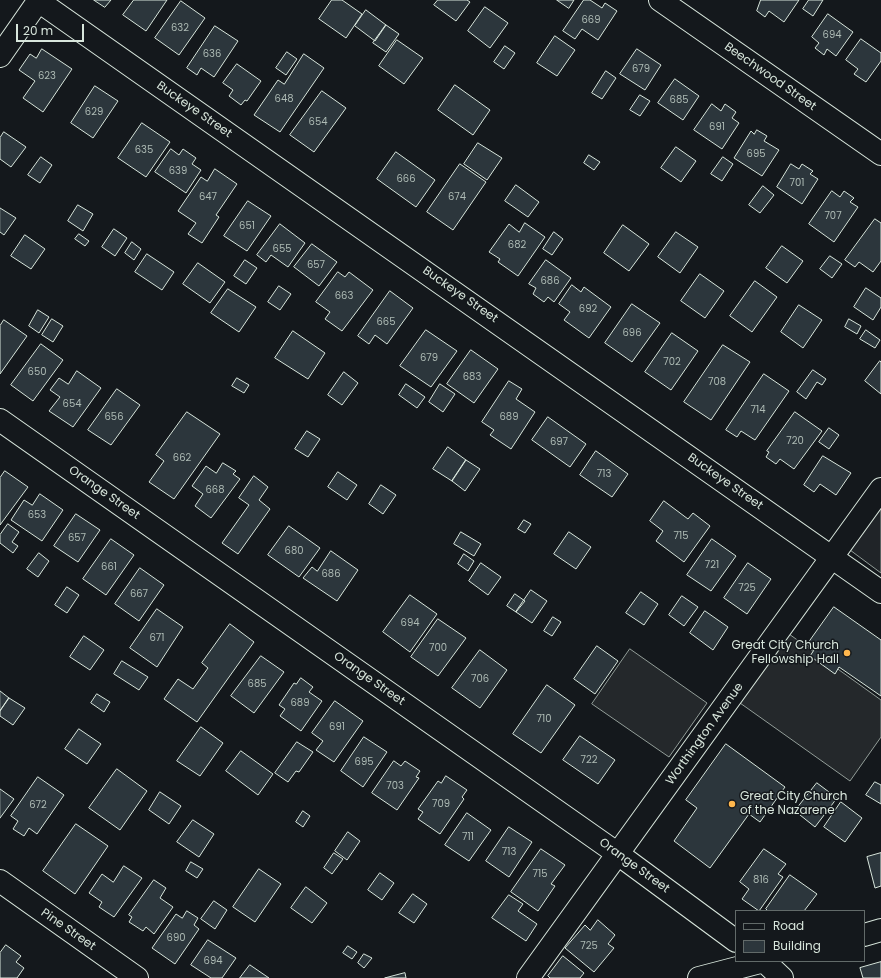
<!DOCTYPE html>
<style>
body{margin:0}
#map{position:relative;width:881px;height:978px;overflow:hidden;background:#14181c;font-family:Poppins,sans-serif}
canvas{display:block}
.legend{position:absolute;left:735px;top:910px;width:130px;height:52px;box-sizing:border-box;background:#14181c;border:1px solid #626a69;margin:0;padding:5px 7px;list-style:none;font-size:12px;color:#d8e6dc}
.legend li{display:flex;align-items:center;gap:8px;height:20px}
.legend b{width:20px;border:1px solid #626a69}
.scale{position:absolute;left:16px;top:24px;width:68px;height:18px;box-sizing:border-box;border:2px solid #d8e6dc;border-top:0;padding-left:5px;font-size:12px;line-height:14px;white-space:nowrap;color:#d8e6dc;-webkit-text-stroke:3px #14181c;paint-order:stroke}
</style>
<div id="map">
<canvas width="881" height="978"></canvas>
<ul class="legend">
<li><b style="height:5px;background:#14181c"></b>Road</li>
<li><b style="height:11px;background:#2c363c"></b>Building</li>
</ul>
<div class="scale">20 m</div>
</div>
<script>
const context = document.querySelector('canvas').getContext('2d');
context.lineJoin = 'round';
function fill(path, color) {
  context.fillStyle = color;
  context.fill(path, 'evenodd');
}
function stroke(path, color, width, dash) {
  context.strokeStyle = color;
  context.lineWidth = width;
  context.lineCap = dash ? 'butt' : 'round';
  context.setLineDash(dash || []);
  context.stroke(path);
}
function write(font, color, halo, rows, align = 'center') {
  context.font = font + ' Poppins,sans-serif';
  context.lineWidth = 3;
  context.setLineDash([]);
  context.textBaseline = 'middle';
  context.strokeStyle = halo;
  context.fillStyle = color;
  for (const [text, x, y, turn = 0] of rows) {
    context.save();
    context.translate(x, y);
    context.rotate((+turn || 0) * Math.PI / 180);
    context.textAlign = isNaN(turn) ? turn : align;
    if (halo) context.strokeText(text, 0, 0);
    context.fillText(text, 0, 0);
    context.restore();
  }
}
const green = new Path2D(`
 M881 506V573L850 550Z`);
const parking = new Path2D(`
 M789 634 881 700V737L850 781 740 703Z
 M630 649 707 703 669 757 592 704Z`);
const building = new Path2D(`
 M94 0H111L105 7Z
 M134 0H167L146 31 123 15Z
 M332 0H342L362 14 346 38 319 19Z
 M438 0H467L470 2 456 21 434 5Z
 M557 0H574L569 8Z
 M584 0H590L602 8 605 3 617 11 598 40 582 29 575 39 563 31Z
 M761 0H799L784 22 769 11 765 17 757 11Z
 M809 0H823L813 16 803 9Z
 M181 1 205 18 179 55 155 38Z
 M485 7 508 23 490 48 468 31Z
 M366 10 386 25 375 41 355 26Z
 M828 14 853 32 836 56 827 49 824 55 815 48 819 43 812 37Z
 M386 25 399 34 386 52 373 43Z
 M215 26 238 41 214 77 201 68 197 75 187 68Z
 M555 36 575 50 557 76 537 63Z
 M861 39 881 53V61L866 82 854 74 858 69 846 60Z
 M397 40 423 58 404 84 379 66Z
 M505 46 515 53 504 69 494 62Z
 M42 49 72 69 43 112 23 98 35 81 19 70 30 54 36 58Z
 M637 49 661 65 645 90 620 74Z
 M287 52 297 59 286 75 276 68Z
 M304 54 324 68 280 132 254 115 278 80 284 84Z
 M237 64 261 81 247 101 245 100 241 105 229 96 233 90 223 83Z
 M606 71 616 78 602 99 592 93Z
 M675 79 699 96 683 120 658 103Z
 M455 85 490 110 473 135 438 110Z
 M95 86 118 101 93 138 71 123Z
 M322 91 346 108 314 152 290 135Z
 M640 95 650 101 640 116 630 110Z
 M712 104 721 111 725 104 736 112 732 118 739 123 722 149 694 130Z
 M142 123 170 142 146 177 118 158Z
 M757 130 767 136 764 141 779 150 762 176 734 158 751 131 754 134Z
 M4 132 26 147 11 167 0 159V138Z
 M478 143 502 158 487 180 464 164Z
 M676 147 696 161 681 182 661 168Z
 M171 149 179 155 183 149 196 158 192 164 201 170 186 193 155 172Z
 M396 152 435 180 416 207 377 179Z
 M589 155 600 162 594 170 584 163Z
 M41 157 52 165 40 183 28 175Z
 M723 157 733 164 722 181 711 174Z
 M460 164 486 182 453 230 427 212Z
 M791 164 799 169 802 164 813 171 810 174 818 179 802 204 777 187Z
 M215 169 237 184 216 215 219 217 202 243 188 234 196 223 178 211 201 177 207 181Z
 M516 185 539 202 528 217 505 201Z
 M763 186 774 195 760 213 749 205Z
 M832 191 840 197 844 191 854 198 850 202 858 207 834 242 809 224Z
 M248 201 271 216 247 251 224 236Z
 M78 205 93 214 83 231 68 221Z
 M0 208 16 218 4 235 0 232Z
 M875 219 881 223V261L873 272 859 262 855 267 845 260Z
 M525 223 545 237 518 276 498 262 500 259 489 252 509 224 519 232Z
 M280 224 305 243 288 267 271 255 266 262 257 255Z
 M623 225 649 244 629 271 604 253Z
 M114 229 127 238 115 256 102 247Z
 M554 232 563 239 552 255 543 249Z
 M676 232 698 247 680 273 658 257Z
 M79 234 89 241 85 246 75 239Z
 M25 235 45 249 31 269 11 256Z
 M132 242 141 249 134 260 125 253Z
 M312 244 337 262 319 286 294 267Z
 M782 246 803 261 787 283 766 268Z
 M147 254 174 272 162 290 135 272Z
 M830 256 842 264 832 278 820 269Z
 M245 260 257 268 246 284 234 276Z
 M546 260 571 278 554 302 548 297 544 302 533 294 536 288 529 284Z
 M198 263 225 282 210 303 183 284Z
 M338 272 345 277 349 272 373 290 342 331 325 319 330 312 316 302Z
 M700 274 724 291 705 318 681 301Z
 M755 281 777 297 752 332 730 316Z
 M572 285 581 292 584 287 611 307 589 338 564 320 570 312 559 304Z
 M279 286 291 294 280 310 268 302Z
 M866 288 881 298V307L873 320 854 307Z
 M228 289 256 307 239 332 211 313Z
 M390 291 413 308 387 344 375 335 369 344 358 336Z
 M632 304 660 323 632 362 605 343Z
 M799 305 822 320 803 348 781 332Z
 M38 310 49 317 39 333 29 326Z
 M52 319 63 326 53 342 42 335Z
 M849 319 861 326 857 334 845 327Z
 M4 320 27 336 0 374V326Z
 M426 330 457 351 431 387 400 366Z
 M866 330 880 340 875 348 860 339Z
 M293 331 325 353 308 379 275 358Z
 M672 333 698 351 671 390 645 372Z
 M41 344 63 360 33 401 11 385Z
 M723 345 750 362 711 420 684 402Z
 M471 350 498 369 474 403 447 384Z
 M880 361 881 362V394L865 381Z
 M813 370 826 379 822 385 817 382 806 399 797 392Z
 M77 371 101 388 73 427 49 411 60 397 50 390 59 378 68 384Z
 M344 372 358 383 342 405 328 395Z
 M764 374 789 391 755 440 741 431 737 437 726 430Z
 M237 378 249 385 244 393 232 386Z
 M509 381 522 389 516 399 535 412 511 449 490 435 494 430 482 422Z
 M406 384 425 397 417 408 399 395Z
 M440 384 455 394 443 412 429 402Z
 M117 389 140 405 111 445 88 430Z
 M187 412 220 434 174 499 149 482 164 461 156 455Z
 M795 412 822 431 794 469 780 459 776 464 766 457 769 452 767 451Z
 M548 417 586 444 570 467 532 440Z
 M829 428 839 435 829 449 819 442Z
 M307 431 320 439 308 457 295 449Z
 M448 447 466 460 452 481 433 469Z
 M596 451 628 474 612 497 580 475Z
 M823 456 851 473 836 495 820 484 814 492 804 485Z
 M466 460 480 469 465 491 452 481Z
 M223 463 236 471 233 474 240 479 211 518 195 506 203 494 192 486 206 466 216 473Z
 M5 471 28 487 0 525V478Z
 M338 472 357 485 347 500 328 487Z
 M254 476 268 487 259 500 270 509 238 554 222 543 249 505 239 498Z
 M381 485 396 495 383 514 369 504Z
 M40 494 63 510 42 541 11 520 24 500 32 505Z
 M664 501 688 519 693 513 710 526 684 562 656 541 663 531 650 521Z
 M76 514 100 530 78 562 54 546Z
 M524 520 531 524 525 533 518 529Z
 M8 524 19 532 12 542 18 546 13 553 0 543V535Z
 M289 526 320 548 299 577 268 555Z
 M461 532 481 544 474 556 454 544Z
 M569 532 591 547 576 569 554 554Z
 M111 539 134 555 106 595 83 579Z
 M712 539 736 556 711 591 687 575Z
 M331 551 358 570 337 601 303 578 312 567 317 571Z
 M39 553 49 561 38 577 27 569Z
 M464 554 474 561 468 571 458 564Z
 M481 563 501 577 488 595 469 581Z
 M748 563 771 579 747 614 724 598Z
 M140 568 164 585 139 621 115 604Z
 M67 587 79 595 67 613 55 605Z
 M531 590 547 601 532 623 516 612Z
 M641 592 658 604 644 625 626 613Z
 M515 594 525 601 516 612 507 606Z
 M410 595 437 614 410 652 383 632Z
 M682 596 698 607 684 626 669 615Z
 M834 607 881 640V696L839 667 835 674 810 656 814 650 807 645Z
 M157 609 183 627 157 667 130 648Z
 M705 611 728 627 713 650 690 633Z
 M553 617 561 622 552 636 544 631Z
 M438 619 466 638 438 676 411 657Z
 M230 624 254 642 197 722 164 699 178 679 193 689 208 668 202 663Z
 M84 636 104 650 90 670 70 657Z
 M597 646 618 661 595 694 574 679Z
 M480 650 507 670 480 708 452 688Z
 M261 656 284 672 254 713 231 696Z
 M122 661 148 677 139 690 114 674Z
 M301 678 313 687 309 692 322 701 301 731 280 716 285 709 279 705 294 683 296 684Z
 M547 685 575 705 541 753 513 734Z
 M0 691 9 698 0 711Z
 M97 694 110 702 104 712 91 703Z
 M9 698 25 708 13 725 0 716V711Z
 M335 701 363 721 334 762 316 750 323 741 312 733Z
 M201 727 223 743 200 776 177 761Z
 M79 729 101 744 87 764 65 749Z
 M580 736 615 760 598 784 563 760Z
 M364 737 387 752 363 787 341 771Z
 M297 742 313 752 299 772 296 771 288 782 275 773Z
 M726 744 785 787 760 822 749 814 710 868 674 841 697 808 686 800Z
 M241 751 273 774 258 795 226 771Z
 M394 761 401 766 405 761 420 771 416 777 419 778 397 810 372 793Z
 M117 769 147 791 120 830 89 808Z
 M446 776 467 790 462 797 464 799 440 834 418 819 423 812 418 809 438 781 441 783Z
 M38 777 64 795 37 834 29 828 24 836 13 829 18 821 11 816Z
 M875 782 881 785V804L866 795Z
 M817 783 837 798 815 827 795 811Z
 M0 789 14 799 0 818Z
 M160 792 181 806 169 824 149 810Z
 M841 802 862 818 845 842 824 827Z
 M303 811 310 816 303 827 296 822Z
 M467 813 491 830 469 861 445 845Z
 M193 820 214 834 199 857 177 842Z
 M76 824 108 846 75 894 43 871Z
 M509 827 532 842 509 877 486 861Z
 M348 832 360 841 347 860 335 851Z
 M541 849 565 865 551 884 555 886 538 911 511 892Z
 M764 849 786 864 778 874 783 877 759 911 742 899 749 889 740 882Z
 M334 853 343 859 332 874 324 868Z
 M881 853V886L875 888 867 857Z
 M191 862 203 869 197 878 186 871Z
 M124 866 142 878 114 917 99 907 102 902 89 893 102 874 113 882Z
 M259 869 281 884 255 922 233 907Z
 M380 873 394 883 382 900 368 890Z
 M790 875 817 894 804 911H768L766 909Z
 M154 880 166 888 160 898 173 907 154 934 146 927 143 931 129 922 132 917 129 915Z
 M306 887 327 903 312 923 291 908Z
 M413 894 427 904 414 923 399 913Z
 M509 895 523 904 518 911 537 924 526 941 492 918Z
 M214 901 227 910 215 929 201 919Z
 M187 911 198 918 194 925 199 929 175 964 152 948 176 914 182 918Z
 M598 920 615 935 608 944 614 948 594 972 565 948 585 925 590 930Z
 M208 940 236 958 222 978H211L191 965Z
 M6 945 21 956 16 962 24 968 17 978H0V953Z
 M348 946 357 952 352 959 343 953Z
 M364 954 372 958 364 968 358 963Z
 M563 956 584 973 580 978H550L548 976Z
 M881 962V978H863L860 968Z
 M250 965 269 978H240Z
 M405 973 406 978H385Z`);
const minor = new Path2D(`
 M37 0 881 592
 M660 0 881 154
 M0 56 39 0
 M0 420 618 854 736 941
 M0 881 137 978
 M864 935 881 930
 M764 961 782 978
 M528 978 881 489
 M699 978 764 961`);
const markers = [
 [847,653,4,"#ffb74d"],
 [732,804,4,"#ffb74d"]
];
const numberNames = [
 ["669",591,20],
 ["632",180,28],
 ["694",832,35],
 ["636",212,54],
 ["679",641,69],
 ["623",47,76],
 ["648",284,99],
 ["685",679,100],
 ["629",94,112],
 ["654",318,122],
 ["691",717,127],
 ["635",144,150],
 ["695",756,154],
 ["639",178,171],
 ["666",406,179],
 ["701",797,183],
 ["647",208,197],
 ["674",457,197],
 ["707",833,216],
 ["651",247,226],
 ["682",517,245],
 ["655",282,249],
 ["657",316,265],
 ["686",550,281],
 ["663",344,296],
 ["692",588,309],
 ["665",386,322],
 ["696",632,333],
 ["679",429,358],
 ["702",672,362],
 ["650",37,372],
 ["683",472,377],
 ["708",717,382],
 ["654",72,404],
 ["714",758,410],
 ["656",114,417],
 ["689",509,417],
 ["720",795,441],
 ["697",559,442],
 ["662",182,458],
 ["713",604,474],
 ["668",215,490],
 ["653",37,515],
 ["715",681,536],
 ["657",77,538],
 ["680",294,551],
 ["721",712,565],
 ["661",109,567],
 ["686",331,574],
 ["725",747,588],
 ["667",139,594],
 ["694",410,623],
 ["671",157,638],
 ["700",438,648],
 ["706",480,679],
 ["685",257,684],
 ["689",300,703],
 ["710",544,719],
 ["691",337,727],
 ["722",589,760],
 ["695",364,762],
 ["703",395,786],
 ["709",441,804],
 ["672",38,805],
 ["711",468,837],
 ["713",509,852],
 ["715",540,874],
 ["816",761,880],
 ["690",176,938],
 ["725",589,946],
 ["694",213,961]
];
const streetNames = [
 ["Beechwood Street",770,77,35],
 ["Buckeye Street",194,110,35],
 ["Buckeye Street",460,295,35],
 ["Buckeye Street",725,482,35],
 ["Orange Street",104,493,35],
 ["Orange Street",369,679,35],
 ["Worthington Avenue",705,734,-54],
 ["Orange Street",634,866,36],
 ["Pine Street",68,930,35]
];
const poiNames = [
 ["Great City Church",839,646],
 ["Fellowship Hall",839,660],
 ["Great City Church",740,797,"left"],
 ["of the Nazarene",740,811,"left"]
];
fill(green, '#202428');
stroke(green, '#939e99', 1);
fill(parking, '#24282b');
stroke(parking, '#939e99', 1);
fill(building, '#2c363c');
stroke(building, '#d8e6dc', 1);
stroke(minor, '#d8e6dc', 24);
stroke(minor, '#14181c', 22);
for (const [x, y, r, color] of markers) {
  const dot = new Path2D();
  dot.arc(x, y, r, 0, 2 * Math.PI);
  context.fillStyle = color;
  context.fill(dot);
  stroke(dot, '#14181c', 1.5);
}
write('10px', '#adbab4', null, numberNames);
write('12px', '#d8e6dc', '#14181c', streetNames);
write('12px', '#d8e6dc', '#14181c', poiNames, 'right');
</script>
